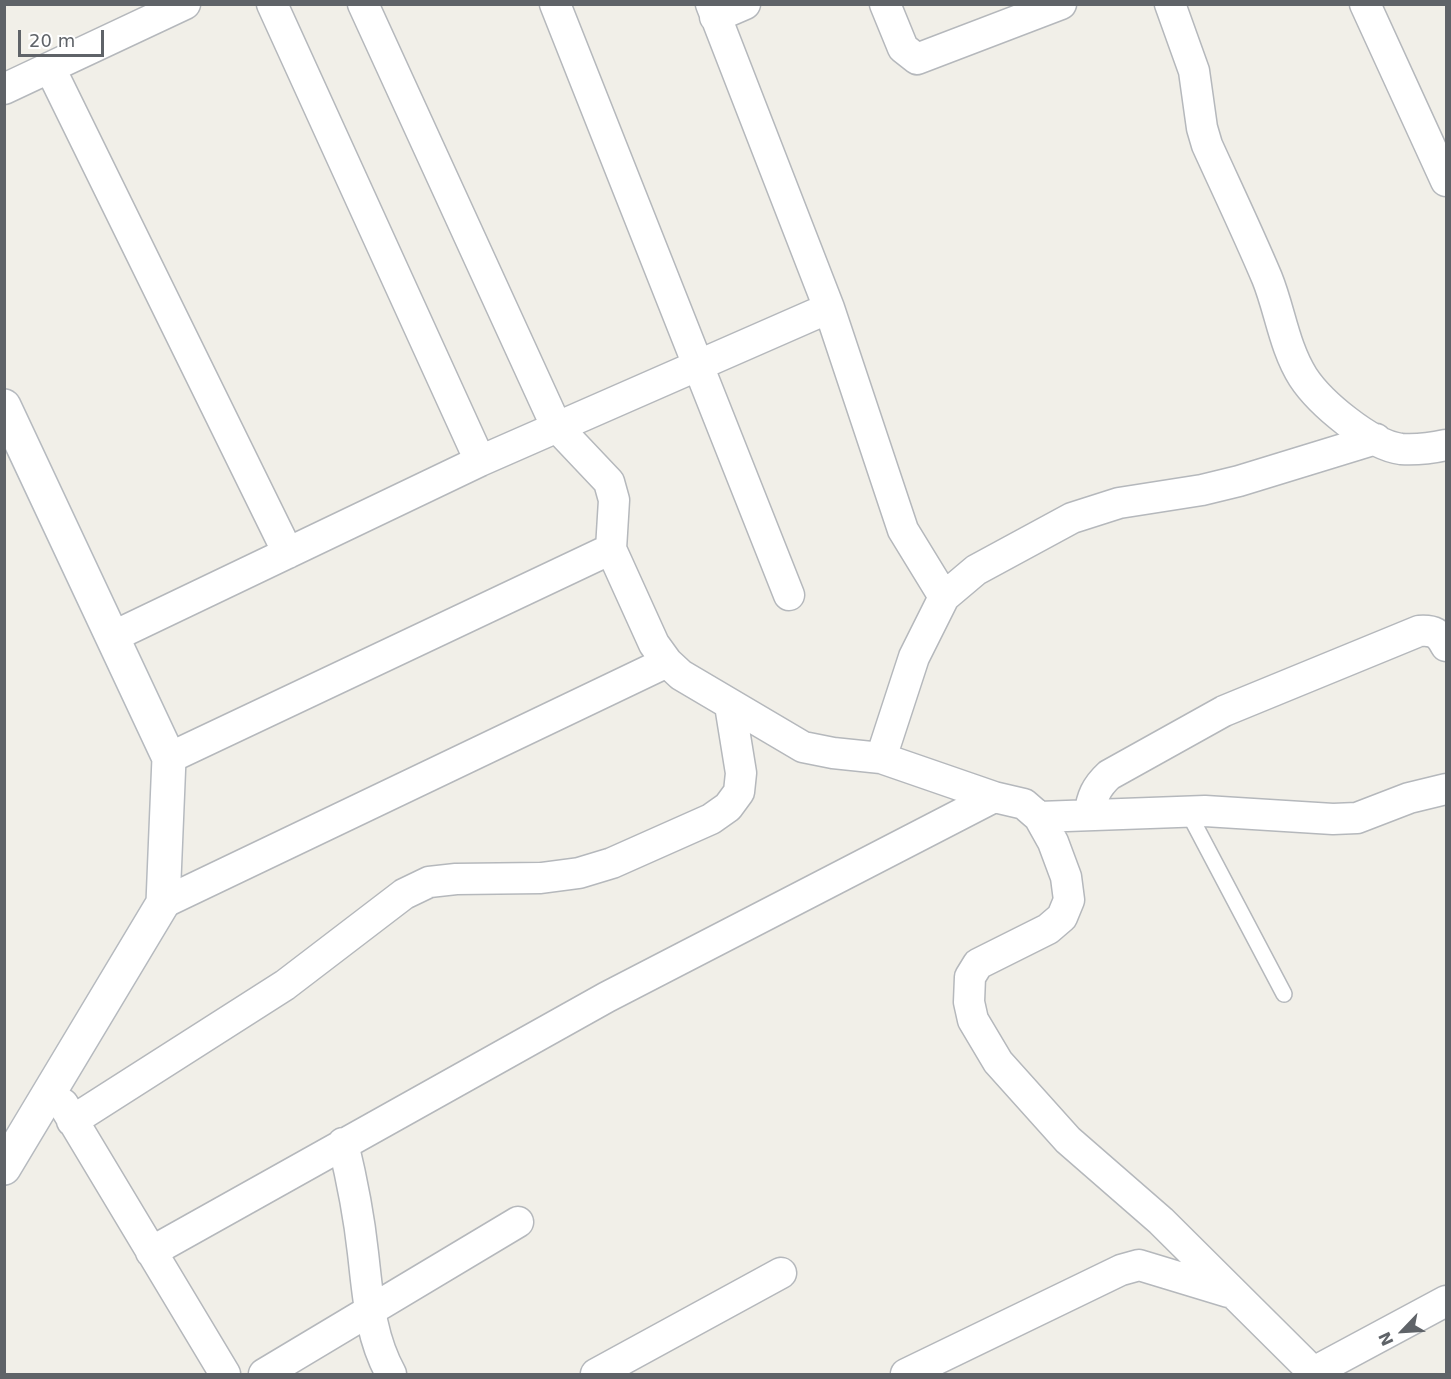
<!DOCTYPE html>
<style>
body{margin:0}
#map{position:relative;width:1451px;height:1379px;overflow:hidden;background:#f1efe8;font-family:"DejaVu Sans",sans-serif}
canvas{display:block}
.frame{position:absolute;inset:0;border:6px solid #5f6368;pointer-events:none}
.north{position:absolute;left:1373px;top:1301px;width:60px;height:60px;-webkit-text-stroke:4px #fff;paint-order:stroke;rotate:245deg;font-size:16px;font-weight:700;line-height:24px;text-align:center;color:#5f6368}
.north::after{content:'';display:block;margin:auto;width:21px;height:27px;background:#5f6368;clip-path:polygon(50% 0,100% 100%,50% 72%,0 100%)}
.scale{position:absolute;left:18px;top:30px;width:86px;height:27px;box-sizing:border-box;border:3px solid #5f6368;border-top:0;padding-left:8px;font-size:18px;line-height:21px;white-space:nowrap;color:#5f6368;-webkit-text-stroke:4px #fff;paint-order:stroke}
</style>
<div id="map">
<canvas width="1451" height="1379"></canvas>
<div class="frame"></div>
<div class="north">N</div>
<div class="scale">20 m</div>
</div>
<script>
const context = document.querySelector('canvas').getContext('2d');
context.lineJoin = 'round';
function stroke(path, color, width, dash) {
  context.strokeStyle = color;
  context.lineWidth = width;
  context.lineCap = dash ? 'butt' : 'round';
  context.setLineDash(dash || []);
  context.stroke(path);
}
const lane = new Path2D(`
 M1188 812 1284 994`);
const street = new Path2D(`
 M272 4 480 461
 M363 4 556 426 609 482 614 500 611 549 654 644 667 662 681 675 803 747 833 753 881 758 994 797 1024 804 1039 817 1053 842 1066 877 1069 900 1062 917 1048 929 978 964 970 977 969 1002 973 1020 998 1062 1068 1140 1161 1221 1315 1374
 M555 4 789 595
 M711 4 829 308 903 530 944 597
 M885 4 903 48 917 59 1061 4
 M1170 4 1194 71 1202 128 1207 145C1227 189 1248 233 1267 278 1280 310 1284 347 1303 377 1320 403 1370 445 1401 449 1416 450 1432 448 1446 445
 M1365 4 1446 181
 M715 17 745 4
 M50 68 288 553
 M4 89 185 4
 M112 637 480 461 829 308
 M169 758 611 549
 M881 758 914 657 944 597 976 570 1072 518 1119 503 1202 490 1239 481 1376 439
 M1089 815C1092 797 1096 787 1109 775L1224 711 1419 631C1434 630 1439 633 1446 646
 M1039 817 1205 811 1333 819 1357 818 1409 798 1446 789
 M163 903 667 662
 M63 1104 225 1374
 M72 1121 285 985 404 894 429 882 456 879 541 878 579 873 612 863 711 819 728 807 739 792 741 773 730 705
 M343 1143C352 1180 359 1216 363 1253 368 1296 370 1336 391 1374
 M151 1252 607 997 994 797
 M264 1374 518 1222
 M596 1374 781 1273
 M906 1374 1121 1270 1139 1265 1228 1292
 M1310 1374 1446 1301`);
const secondary = new Path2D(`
 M4 406 169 758 163 903 4 1168`);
stroke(lane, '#b5b8bc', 18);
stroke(street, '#b5b8bc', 33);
stroke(secondary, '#b6babf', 36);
stroke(lane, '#fff', 15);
stroke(street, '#fff', 30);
stroke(secondary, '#fff', 33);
</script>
